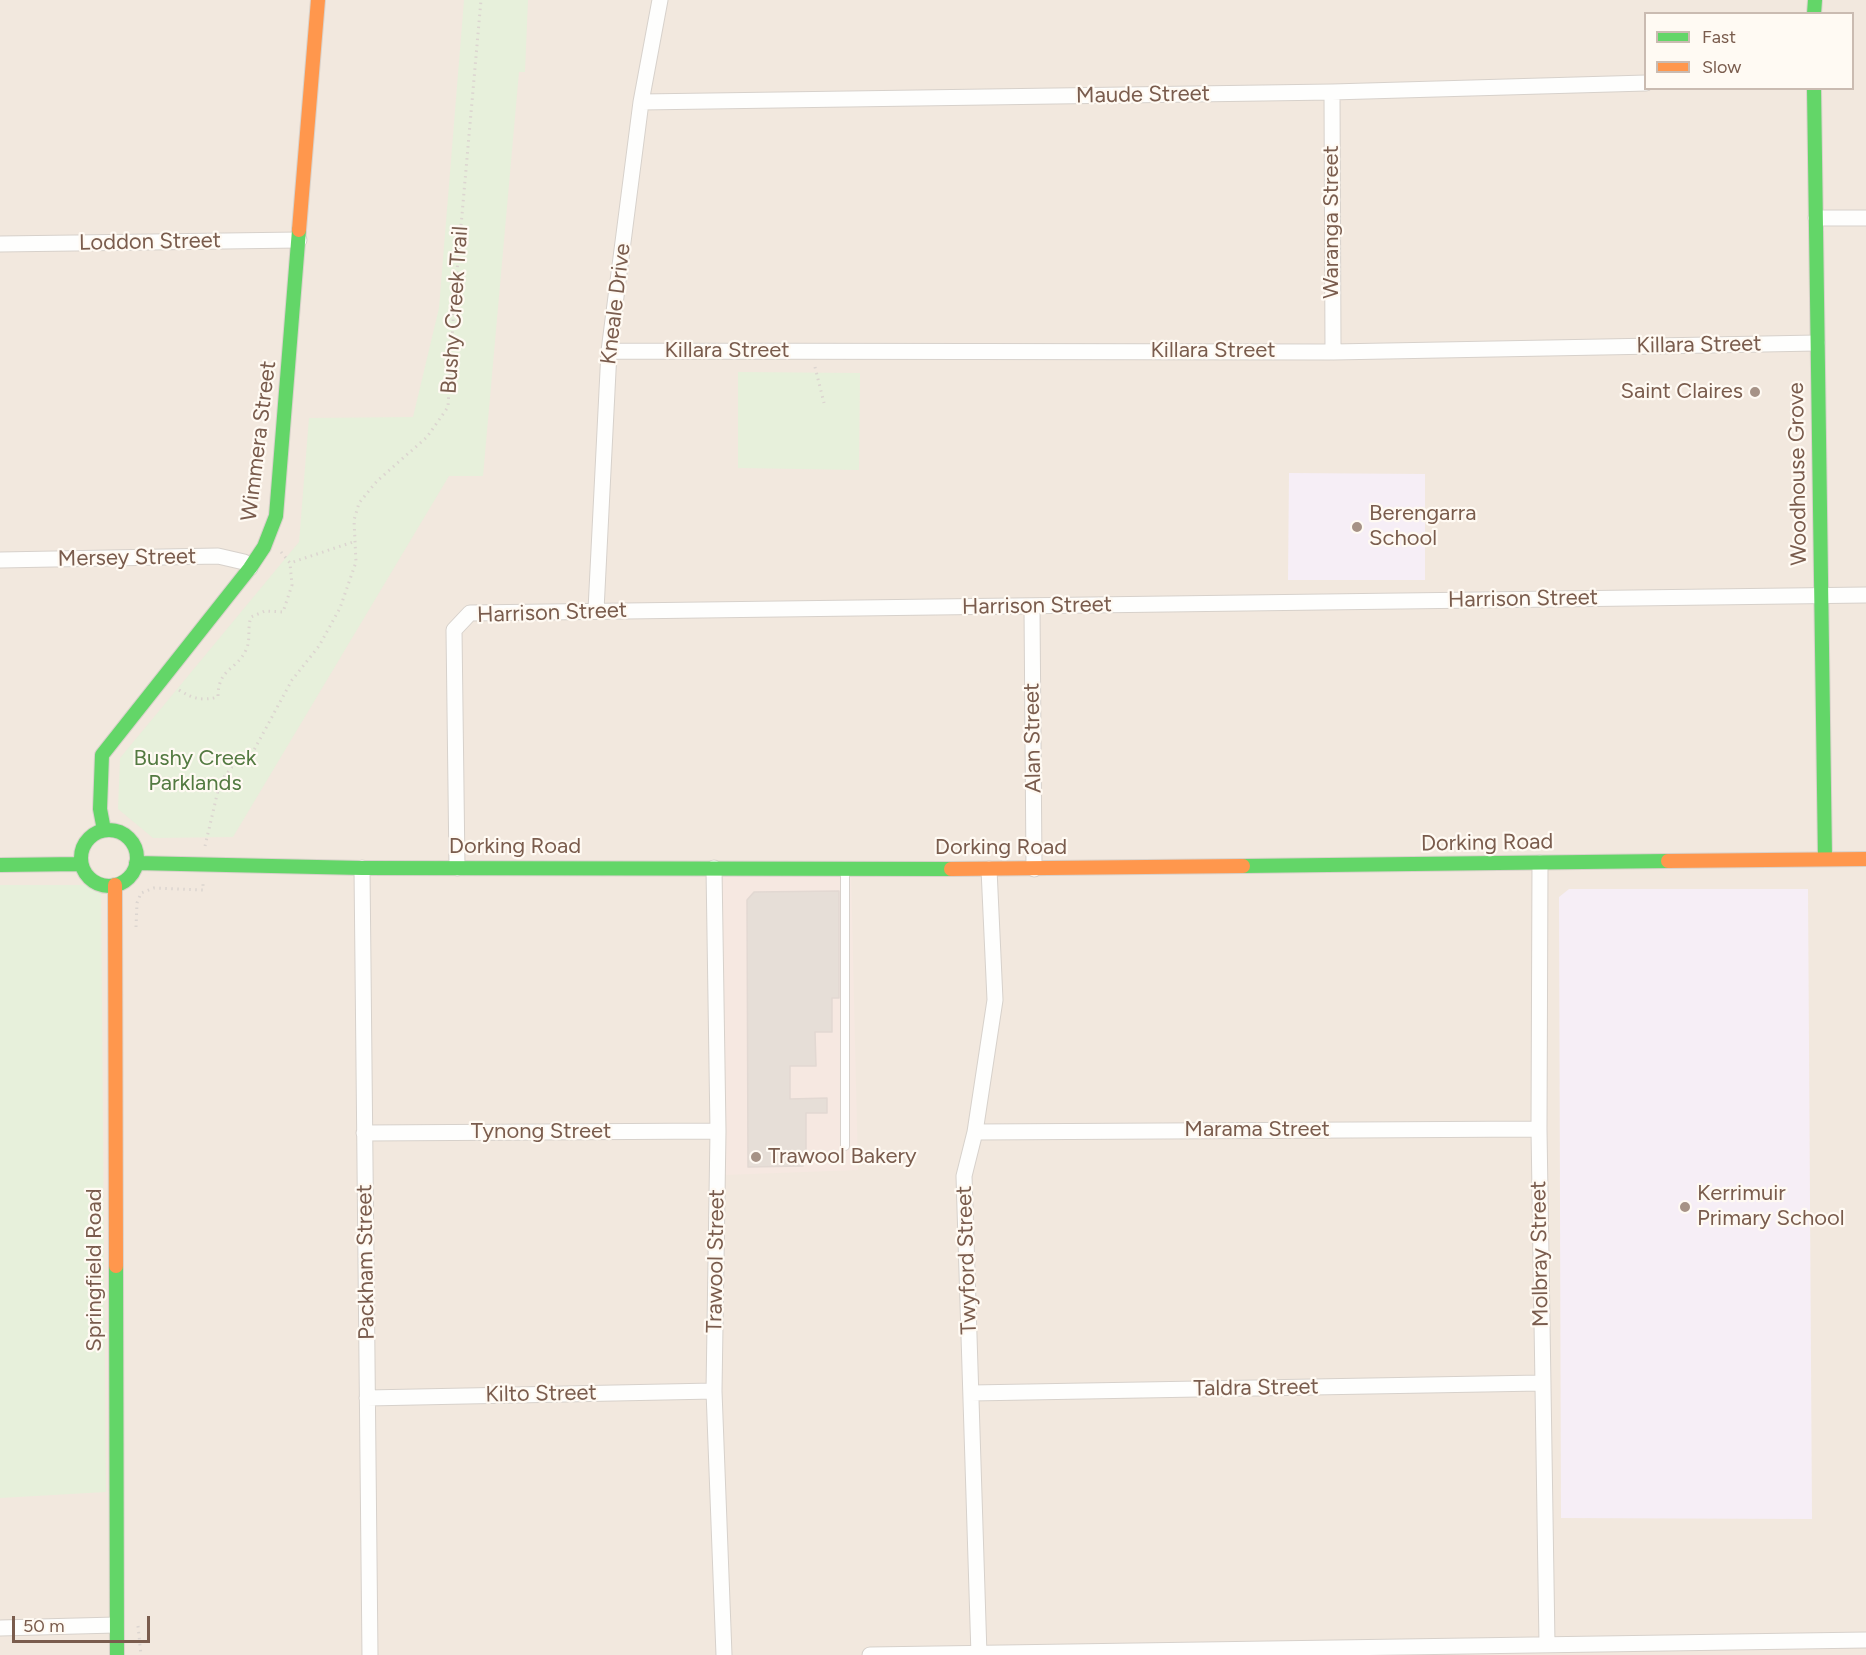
<!DOCTYPE html>
<style>
body{margin:0}
#map{position:relative;width:1866px;height:1655px;overflow:hidden;background:#f9f5f0;font-family:Figtree,sans-serif}
canvas{display:block}
.legend{position:absolute;left:1644px;top:12px;width:210px;height:78px;box-sizing:border-box;background:#fffaf3;border:2px solid #cabbb1;margin:0;padding:8px 10px;list-style:none;font-size:18px;color:#7a5c4d}
.legend li{display:flex;align-items:center;gap:12px;height:30px}
.legend b{width:30px;border:2px solid #cabbb1}
.scale{position:absolute;left:12px;top:1616px;width:138px;height:27px;box-sizing:border-box;border:3px solid #7a5c4d;border-top:0;padding-left:8px;font-size:18px;line-height:21px;white-space:nowrap;color:#7a5c4d;-webkit-text-stroke:4px #fffaf3;paint-order:stroke}
</style>
<div id="map">
<canvas width="1866" height="1655"></canvas>
<ul class="legend">
<li><b style="height:8px;background:#63d668"></b>Fast</li>
<li><b style="height:8px;background:#ff974d"></b>Slow</li>
</ul>
<div class="scale">50 m</div>
</div>
<script>
const context = document.querySelector('canvas').getContext('2d');
context.lineJoin = 'round';
function fill(path, color) {
  context.fillStyle = color;
  context.fill(path, 'evenodd');
}
function stroke(path, color, width, dash) {
  context.strokeStyle = color;
  context.lineWidth = width;
  context.lineCap = dash ? 'butt' : 'round';
  context.setLineDash(dash || []);
  context.stroke(path);
}
function write(font, color, halo, rows, align = 'center') {
  context.font = font + ' Figtree,sans-serif';
  context.lineWidth = 4.5;
  context.setLineDash([]);
  context.textBaseline = 'middle';
  context.strokeStyle = halo;
  context.fillStyle = color;
  for (const [text, x, y, turn = 0] of rows) {
    context.save();
    context.translate(x, y);
    context.rotate((+turn || 0) * Math.PI / 180);
    context.textAlign = isNaN(turn) ? turn : align;
    if (halo) context.strokeText(text, 0, 0);
    context.fillText(text, 0, 0);
    context.restore();
  }
}
const residential = new Path2D(`
 M0 0H1866V1655H0ZM1646 14H1852V88H1646Z`);
const commercial = new Path2D(`
 M851 871 858 1170 724 1175 720 872Z`);
const education = new Path2D(`
 M1289 473 1425 474V580H1288Z
 M1569 889H1808L1812 1519 1561 1518 1559 897Z`);
const green = new Path2D(`
 M464 0H528L525 72H519L483 476H449L233 837 153 838 118 809 120 758 299 542 309 418 413 417 439 308Z
 M738 372 860 373 859 470 738 468Z
 M0 885H101L106 1492 0 1498Z`);
const building = new Path2D(`
 M839 891V998H832V1032H815L816 1066H790V1099L827 1098V1113H806V1151H803V1166L748 1167 747 900 754 892Z`);
const path = new Path2D(`
 M815 367 824 403
 M281 552 290 563 356 541
 M179 690C193 699 202 701 218 697 218 668 236 671 246 650 251 640 247 628 251 617L265 611 283 612 292 585 290 563
 M205 846 220 782 232 767 244 761 254 750 292 680 319 646 340 608 356 562 354 520 359 503 377 481 427 437 448 407 454 305 481 0
 M136 927 137 903 141 893 154 888 203 890V883
 M138 1626 141 1655`);
const lane = new Path2D(`
 M845 870V1146`);
const street = new Path2D(`
 M1332 92 1333 352
 M641 102 1332 92 1646 83
 M1816 218H1866
 M0 244 299 240
 M609 351 1333 352 1817 343
 M0 560 218 556 244 562 250 568
 M1032 607 1034 869
 M596 610 609 351 641 102 660 0
 M1540 863 1539 1129 1547 1644
 M362 868 370 1655
 M457 868 454 630 470 613 1866 595
 M714 868 718 1131 714 1391 724 1655
 M975 1132 1539 1129
 M364 1133 718 1131
 M971 1393 1541 1383
 M367 1398 714 1391
 M0 1628 116 1625
 M870 1655C1202 1652 1534 1646 1866 1640
 M979 1655 964 1176 975 1132 995 1000 989 869`);
const fast = new Path2D(`
 M1814 14 1815 0
 M1814 88 1825 859
 M104 830 100 809 102 755 250 568 264 547 276 516 299 230
 M81 858a28 28 0 1 1 56 0a28 28 0 1 1-56 0Z
 M136 863 362 868 951 869
 M0 865 81 864
 M1243 866 1668 861
 M116 1266 117 1655`);
const slow = new Path2D(`
 M299 230 318 0
 M1668 861 1866 859
 M951 869 1243 866
 M115 885 116 1266`);
const markers = [
 [1755,392,6,"#a69286"],
 [1357,527,6,"#a69286"],
 [756,1157,6,"#a69286"],
 [1685,1207,6,"#a69286"]
];
const streetNames = [
 ["Maude Street",1143,95,-1],
 ["Waranga Street",1332,222,-90],
 ["Loddon Street",150,242,-1],
 ["Kneale Drive",616,304,-83],
 ["Bushy Creek Trail",455,310,-86],
 ["Killara Street",1699,345,-1],
 ["Killara Street",727,351],
 ["Killara Street",1213,351],
 ["Wimmera Street",259,441,-83],
 ["Woodhouse Grove",1798,474,-91],
 ["Mersey Street",127,558,-1],
 ["Harrison Street",1523,599,-1],
 ["Harrison Street",1037,606,-1],
 ["Harrison Street",552,613,-2],
 ["Alan Street",1033,738,-91],
 ["Dorking Road",1487,843,-1],
 ["Dorking Road",515,847],
 ["Dorking Road",1001,848],
 ["Marama Street",1257,1130],
 ["Tynong Street",541,1132],
 ["Molbray Street",1540,1254,-91],
 ["Twyford Street",967,1260,-92],
 ["Trawool Street",716,1261,-89],
 ["Packham Street",366,1262,-91],
 ["Springfield Road",95,1270,-90],
 ["Taldra Street",1256,1388,-1],
 ["Kilto Street",541,1394,-1]
];
const poiNames = [
 ["Saint Claires",1743,392,"right"],
 ["Berengarra",1369,514],
 ["School",1369,539],
 ["Trawool Bakery",768,1157],
 ["Kerrimuir",1697,1194],
 ["Primary School",1697,1219]
];
const parkNames = [
 ["Bushy Creek",195,759],
 ["Parklands",195,784]
];
fill(residential, '#f2e8de');
fill(commercial, '#f6e8e1');
fill(education, '#f6eef6');
fill(green, '#e7f0db');
fill(building, '#e6ded7');
stroke(building, '#e2d8d2', 1.5);
stroke(lane, '#d7d1cb', 10);
stroke(street, '#d7d1cb', 17);
stroke(fast, '#d9d2cb', 16);
stroke(slow, '#d9d2cb', 16);
stroke(path, '#dcd5d0', 3, [1.5, 4.5]);
stroke(lane, '#fefefd', 8);
stroke(street, '#fefefd', 15);
stroke(fast, '#63d668', 14);
stroke(slow, '#ff974d', 14);
for (const [x, y, r, color] of markers) {
  const dot = new Path2D();
  dot.arc(x, y, r, 0, 2 * Math.PI);
  context.fillStyle = color;
  context.fill(dot);
  stroke(dot, '#fffaf3', 2);
}
write('22px', '#7a5c4d', '#fffaf3', streetNames);
write('22px', '#7a5c4d', '#fffaf3', poiNames, 'left');
write('22px', '#537a41', '#fffaf3', parkNames);
</script>
